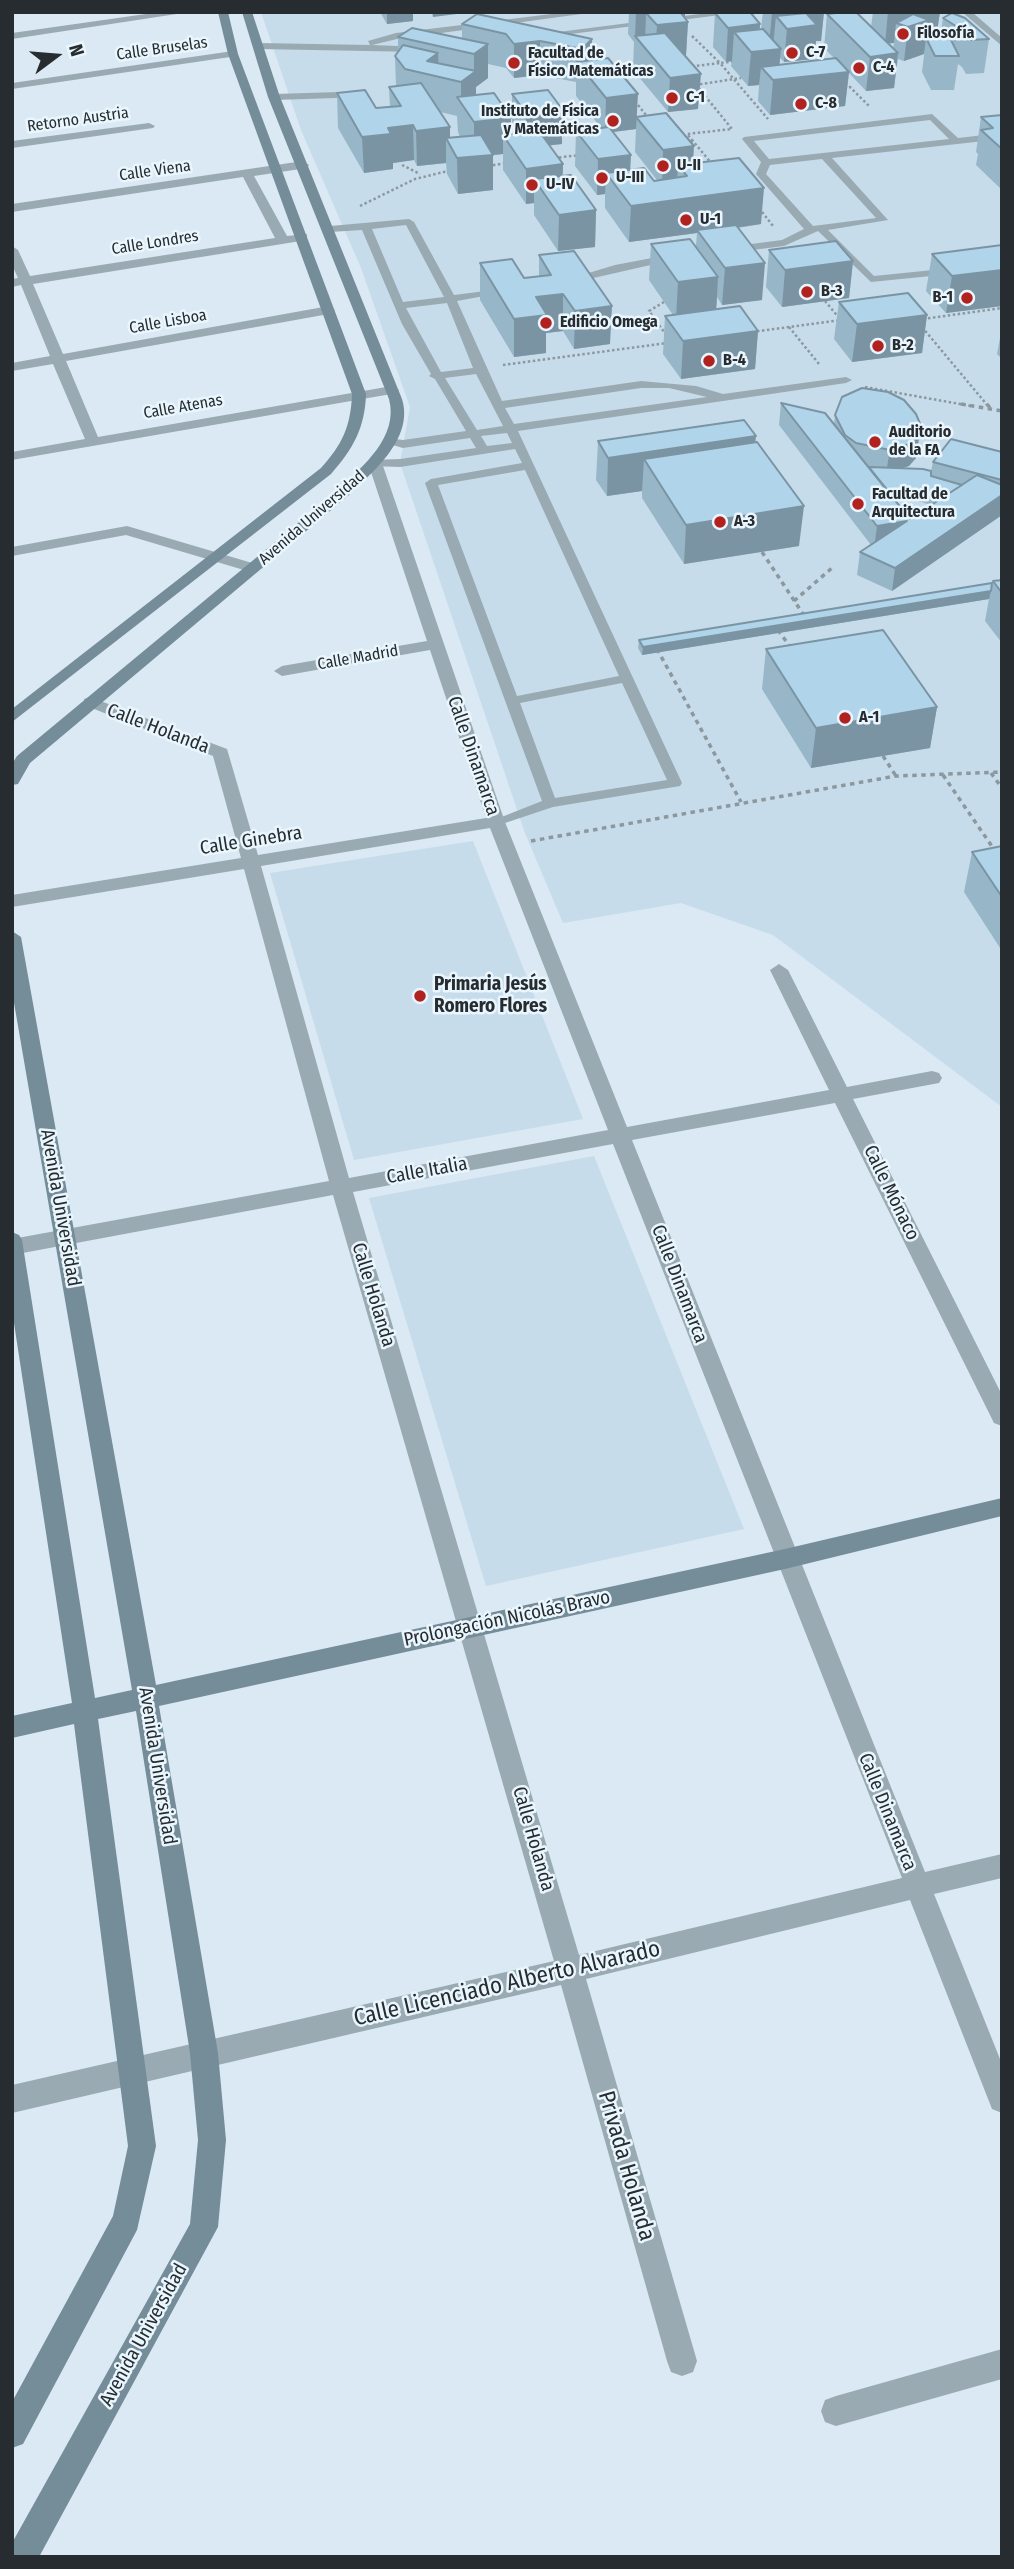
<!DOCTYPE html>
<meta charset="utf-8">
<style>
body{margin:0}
#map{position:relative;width:1014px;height:2569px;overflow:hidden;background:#dae9f3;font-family:"Fira Sans Condensed",sans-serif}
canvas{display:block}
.frame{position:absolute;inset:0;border:14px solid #262c2f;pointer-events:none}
.north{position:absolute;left:21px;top:21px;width:70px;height:70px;-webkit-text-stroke:5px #eaf6fe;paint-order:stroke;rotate:74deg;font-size:19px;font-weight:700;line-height:28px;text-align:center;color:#262c2f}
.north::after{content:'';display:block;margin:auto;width:24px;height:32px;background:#262c2f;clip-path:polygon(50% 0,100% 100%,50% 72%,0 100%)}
</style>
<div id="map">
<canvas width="1014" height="2569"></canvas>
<div class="frame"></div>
<div class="north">N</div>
</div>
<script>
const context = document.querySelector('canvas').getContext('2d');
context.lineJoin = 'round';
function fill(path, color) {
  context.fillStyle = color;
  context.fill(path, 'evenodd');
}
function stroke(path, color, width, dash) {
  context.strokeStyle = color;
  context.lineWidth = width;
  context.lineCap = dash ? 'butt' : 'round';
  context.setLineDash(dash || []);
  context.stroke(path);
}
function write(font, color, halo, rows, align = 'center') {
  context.font = font + ' "Fira Sans Condensed",sans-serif';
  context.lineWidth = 5;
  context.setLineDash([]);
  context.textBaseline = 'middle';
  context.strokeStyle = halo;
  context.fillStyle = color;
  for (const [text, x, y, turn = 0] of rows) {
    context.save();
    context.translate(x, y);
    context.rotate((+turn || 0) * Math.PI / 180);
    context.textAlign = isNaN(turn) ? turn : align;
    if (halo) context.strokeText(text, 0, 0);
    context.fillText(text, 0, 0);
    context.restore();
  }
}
const built = new Path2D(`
 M261 12H1002V1107L773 935 681 903 563 923 525 833 400 463 410 407 361 268 301 130Z
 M473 841 583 1119 354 1160 270 873Z
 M594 1156 744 1529 486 1586 369 1198Z`);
const pathFar1 = new Path2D(`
 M692 36 720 63 737 61
 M687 67 720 63 768 119
 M695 85 741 78
 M844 88 850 87 869 106
 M635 101 649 119
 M693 141 687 134 732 129 697 86
 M686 142 693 141 712 164
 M554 158 580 155
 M402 165 420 174
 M488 166 507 163
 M360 206 415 179 452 170
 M759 208 773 226
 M825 301 840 319
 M664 302 649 311 667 336
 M923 319 1002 308
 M789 327 819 364
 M922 327 988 406
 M752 332 841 320
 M503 365 667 343
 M865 387 971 406`);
const path = new Path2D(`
 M961 404 1002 411
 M987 404 991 409
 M762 552 805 617
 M794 601 832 568
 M778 630 791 648
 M657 649 741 802
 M883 756 896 776
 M991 773 1002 788
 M943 775 1002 861
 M531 841 896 776 1002 772`);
const lane = new Path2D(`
 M568 12H596L397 39 372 45 423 47 420 52 258 49 253 46 258 43 370 45 368 41 396 33Z
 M715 12H744L539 38 535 35Z
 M962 12H972L1002 38V46Z
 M339 92 356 103V107H350L337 98 274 100 269 97 274 94Z
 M932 114 958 138 1002 133V139L832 158 888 220 828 230 874 276 1002 263V269L871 282 818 231 784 246 728 253 723 250 728 247 782 240 804 229 756 174 761 162 742 139 744 137ZM930 120 949 139 769 159 754 141ZM822 159 876 218 813 226 766 174 770 165Z
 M409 219 414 222 454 295 501 289 506 292 457 301 502 401 641 381 696 386 723 394 846 377 852 380 846 383 518 431 682 783 680 786 553 807 496 826 489 822 542 801 425 483 431 479 522 463 515 449 400 467 371 466V460L400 459 476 448 470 438 403 448 382 442 388 438 403 440 466 431 435 379 429 376 431 374 402 324 362 230 330 232 325 229 330 226ZM406 225 444 297 403 302 372 229ZM447 303 473 368 441 372 406 308ZM476 374 503 426 477 430 445 378ZM641 388H669L707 397 514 424 505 408ZM507 433 512 443 487 446 481 436ZM525 470 619 676 517 696 438 485ZM622 683 667 780 555 798 520 703Z
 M673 254 678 257 677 259 567 284 562 281 615 265Z`);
const street = new Path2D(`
 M160 12H190L12 39V33Z
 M233 51 238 54 237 56 12 89V83Z
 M149 123 155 126 153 128 12 148V141Z
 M303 161 309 165 307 168 254 176 287 236 307 234V240L33 284 63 354 329 306 335 310 329 314 66 361 98 437 392 386 399 390 397 393 12 460V452L85 439 53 364 12 371V363L50 356 21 285 12 287V279L18 278 12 265V246L18 250 30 276 275 238 243 177 12 212V204Z
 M375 459 382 463 505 822 627 1127 829 1090 770 970 779 964 788 970 847 1087 932 1071 939 1073 942 1078 939 1083 853 1099 1002 1395V1426L994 1423 991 1417 835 1103 632 1140 925 1872 1002 1854V1878L934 1894 1002 2064V2113L992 2109 910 1900 586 1979 697 2361 693 2372 682 2376 671 2372 667 2361 561 1985 12 2113V2085L554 1961 333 1195 12 1255V1239L329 1181 244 869 12 907V895L241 858 213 756 84 705V699L90 697 227 749 258 855 486 818 430 650 282 676 274 671 282 666 427 641 368 463ZM490 828 608 1130 349 1178 261 866ZM613 1144 902 1878 579 1955 353 1192Z
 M127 526 259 565 262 568 254 573 126 535 12 556V547Z
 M1002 2349V2379L836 2426 825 2422 821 2411 825 2400 836 2396Z`);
const secondary = new Path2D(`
 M218 12H228L238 54 366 394C365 428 353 449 331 474L12 722V709L321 468C342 445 351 426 352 394L228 54Z
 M242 12H252L280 97 402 399C414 438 374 471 349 495L30 763 18 784 12 785V764L17 756 339 489C363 466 399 437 389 399L268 97Z
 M12 931 21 937 156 1685 785 1549 1002 1498V1516L785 1569 159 1706 218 2053 226 2140 218 2227 39 2557H12V2543L190 2224 198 2140 190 2053 136 1711 98 1719 156 2146 137 2230 23 2444 12 2448V2402L113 2216 128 2146 74 1724 12 1738V1716L72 1703 12 1310V1232L19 1235 22 1240 95 1698 132 1690 12 991Z`);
const wall = new Path2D(`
 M380 12H413V21L387 24Z
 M629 12H685V18L688 22 686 55 684 56 698 109 668 112 633 70 634 42 628 34Z
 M763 12H824L821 41H816L814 59 784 62 780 58 779 65 834 58 824 48 827 14 871 27 873 12H940L936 38H929H940L943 18 989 39 984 73 966 74 962 67 958 64 954 90H931L922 72 926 39 924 54 904 61 898 59 894 88 866 91 849 73 845 106 770 115 758 101 759 85 748 86 731 66 732 61 726 62 713 47 715 13 760 24V29H761ZM888 43H894L893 48Z
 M462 24 592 39 591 60 637 116 693 163 761 224 738 228 762 300 722 305 717 297 716 309 758 331 755 369 681 379 663 354 665 316 673 315 649 280 651 244 696 246 697 233 629 242 605 208V194L597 195 575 166 576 131 601 128 576 96V82L540 75 514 78 506 68 488 64V78L476 87V95L511 118V134L516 133 512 129V94L562 144 549 145 563 164 562 176 596 210 595 247 558 251 534 215V203L526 204 503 170V154L493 155V190L458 194 447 174 446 163 417 166 414 160 393 163V169L364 173 338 128 337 93 376 108 390 107 389 87 396 86 395 56 398 51V37L462 39ZM440 112 457 116 458 132 460 137 450 138ZM636 129 635 152 657 180 654 181 630 170 613 132Z
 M1002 115V190L976 165 978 154 976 152 981 117Z
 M1002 245V306L946 313 926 291 932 254Z
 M769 250 853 261 849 298 782 307 766 287Z
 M539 255 610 344 574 349 563 331 546 333V353L514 357 480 300V263L524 278 539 277Z
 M839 302 927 315 922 353 852 362 834 339Z
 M1002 327V359L997 354Z
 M781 403 834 424 835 415 918 448 916 458 909 466 902 468 931 471 933 462 1002 452V515L892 591 857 575 860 552 871 545 779 425ZM895 500H915L931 505 910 519Z
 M598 441 755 442 799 546 684 564 642 498V491L607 496 596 480Z
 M1002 580V643L985 621 989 599 642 655 638 648 639 640 992 583 993 581Z
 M766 649 937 707 930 748 811 768 762 689Z
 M1002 846V951L964 892 972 852Z`);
const shadedWall = new Path2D(`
 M387 12H413V21L387 24Z
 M432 12H457V14L433 17Z
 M636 12H685V22H688L686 55 655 59 657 25 646 13 645 42 635 37Z
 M777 12H824L821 41H816L814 59 784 62 787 29 776 16 773 46H769L772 13Z
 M888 12H940L936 38 926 39 924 54 904 61 908 27 896 23 894 43 885 44Z
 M760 24 758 51 781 49 778 80 849 72 845 106 770 115 773 80 761 67 759 85 748 86 751 52 734 32 732 61 726 62 728 28Z
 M592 39 591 73 581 68 582 49Z
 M540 41V75L514 78V44Z
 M488 44V78L476 87V106L461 103V82L474 72V54Z
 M438 53 439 77 427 61Z
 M898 53 894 88 866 91 870 57Z
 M701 74 698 109 668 112 670 78Z
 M638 94 636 129 605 133 606 98Z
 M562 109V144L526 148V113Z
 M511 118V147L503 135V154L493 155V190L458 194 457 158 474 157V122Z
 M413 125 414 160 393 163V169L364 173 362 137 388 128Z
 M450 127V145L446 138V163L417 166 416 131Z
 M694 146 692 181 678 165 677 183 662 185 663 150Z
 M631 155 629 191 606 173 605 194 597 195 598 159Z
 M563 164 562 200 534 179V203L526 204V169Z
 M764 188 761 224 699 233 697 230V233L629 242 631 206Z
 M596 210 595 247 558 251 559 215Z
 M853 261 849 298 782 307 785 270Z
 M765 263 762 300 722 305 725 268Z
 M1002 270V306L946 313 952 276Z
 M718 277 716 314 676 319 678 282Z
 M563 294V331L546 333V353L514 357V319L536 297Z
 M612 306 610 344 574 349 575 311Z
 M927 315 922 353 852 362 857 324Z
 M758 331 755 369 681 379 683 341Z
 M921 426 916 458 909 466 886 473 890 450Z
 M756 436 752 475 644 459 642 491 607 496 608 458Z
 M1002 495V515L892 591 895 568Z
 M804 506 799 546 684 564 686 525Z
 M907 521 874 549 877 526Z
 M991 591 989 599 642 655 643 647Z
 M937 707 930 748 811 768 816 728Z`);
const building = new Path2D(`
 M680 12 688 22 657 25 646 13Z
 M724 12H750L760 24 728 28 715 13Z
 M846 12H856L898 53 870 57 827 14Z
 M806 13 817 25 787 29 776 16Z
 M952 13 965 18 989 39 971 40 967 33 943 18Z
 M477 14 592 39 582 49 540 41 514 44 506 34 462 24Z
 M913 14 929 20 908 27 896 23Z
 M412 28 488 44 474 54 398 37Z
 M763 29 781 49 751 52 734 32Z
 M665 33 701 74 670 78 635 36Z
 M926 38H950L959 56H935Z
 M403 45 438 53 427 61 476 71 461 82 405 69 395 56Z
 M608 58 638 94 606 98 577 62Z
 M836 58 849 72 773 80 761 67Z
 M421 83 450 127 416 131 413 125 388 128 391 134 362 137 337 93 365 90 376 108 401 106 389 87Z
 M548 90 562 109 526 113 512 94Z
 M494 93 511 118 474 122 457 97Z
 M666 113 694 146 663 150 636 117Z
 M1002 115V149L981 130 993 128 981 117Z
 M609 127 631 155 598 159 576 131Z
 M539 131 563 164 526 169 503 135Z
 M481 135 493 155 457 158 446 138Z
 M739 158 764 188 631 206 606 173 644 168 654 181 687 176 678 165Z
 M571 175 596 210 559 215 534 179Z
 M736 225 765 263 725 268 697 230Z
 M690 239 718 277 678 282 651 244Z
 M836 241 853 261 785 270 769 250Z
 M1002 245V270L952 276 932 254Z
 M574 251 612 306 575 311 563 294 536 297 547 315 514 319 480 263 512 259 524 278 551 275 539 255Z
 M908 293 927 315 857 324 839 302Z
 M740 306 758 331 683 341 665 316Z
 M862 388 888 392 904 400 916 414 921 426 919 435 913 443 890 450 856 443 845 435 835 415 842 397Z
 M781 403 825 413 910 519 977 475 1002 485V495L895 568 860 552 907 521 877 526Z
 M744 420 756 436 608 458 598 441Z
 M951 439 1002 452V480L933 462Z
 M757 442 804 506 686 525 644 459Z
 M869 467 923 469 931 471V476L962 485 940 499 916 492H889Z
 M1002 580V593L993 581Z
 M992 583 991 591 643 647 639 640Z
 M883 630 937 707 816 728 766 649Z
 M1002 846V897L972 852Z`);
const markers = [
 [903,34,7,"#b1211e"],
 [792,53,7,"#b1211e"],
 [514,63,7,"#b1211e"],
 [859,68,7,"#b1211e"],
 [672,98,7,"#b1211e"],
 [801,104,7,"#b1211e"],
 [613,121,7,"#b1211e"],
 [663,166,7,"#b1211e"],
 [602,178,7,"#b1211e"],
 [532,185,7,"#b1211e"],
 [686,220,7,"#b1211e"],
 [807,292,7,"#b1211e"],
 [967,298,7,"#b1211e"],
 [546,323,7,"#b1211e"],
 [878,346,7,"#b1211e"],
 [709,361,7,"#b1211e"],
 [875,442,7,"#b1211e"],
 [858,504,7,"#b1211e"],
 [720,522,7,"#b1211e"],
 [845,718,7,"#b1211e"],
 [420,996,7,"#b1211e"]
];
const farPoinames = [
 ["Filosofía",917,34],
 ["C-7",806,53],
 ["Facultad de",528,54],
 ["Físico Matemáticas",528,72],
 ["C-4",873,68],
 ["C-1",686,98],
 ["C-8",815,104],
 ["Instituto de Física",599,112,"right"],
 ["y Matemáticas",599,130,"right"],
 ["U-II",677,166],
 ["U-III",616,178],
 ["U-IV",546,185],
 ["U-1",700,220],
 ["B-3",821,292],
 ["B-1",953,298,"right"],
 ["Edificio Omega",560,323],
 ["B-2",892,346],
 ["B-4",723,361],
 ["Auditorio",889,433],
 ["de la FA",889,451],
 ["Facultad de",872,495],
 ["Arquitectura",872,513],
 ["A-3",734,522],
 ["A-1",859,718]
];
const farStreetnames = [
 ["Calle Bruselas",162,49,-8],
 ["Retorno Austria",78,120,-8],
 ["Calle Viena",155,171,-8],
 ["Calle Londres",155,243,-9],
 ["Calle Lisboa",168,322,-10],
 ["Calle Atenas",183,407,-10],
 ["Avenida Universidad",312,518,-41],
 ["Calle Madrid",358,658,-10]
];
const streetNames = [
 ["Calle Holanda",158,729,21],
 ["Calle Dinamarca",473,756,71],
 ["Calle Ginebra",251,841,-9],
 ["Calle Italia",427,1171,-10],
 ["Calle Mónaco",891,1193,64],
 ["Avenida Universidad",60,1208,80],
 ["Calle Dinamarca",679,1284,69],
 ["Calle Holanda",373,1295,73],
 ["Prolongación Nicolás Bravo",507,1619,-12],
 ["Avenida Universidad",157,1766,81],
 ["Calle Dinamarca",887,1812,68],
 ["Calle Holanda",533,1839,74],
 ["Avenida Universidad",144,2335,-61]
];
const poiNames = [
 ["Primaria Jesús",434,985],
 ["Romero Flores",434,1007]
];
const nearStreetnames = [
 ["Calle Licenciado Alberto Alvarado",507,1984,-13],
 ["Privada Holanda",626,2166,74]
];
fill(built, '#c6dcea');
stroke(pathFar1, '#8c979e', 2.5, [2.5, 2.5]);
stroke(path, '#8c979e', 3.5, [4.5, 4.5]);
fill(lane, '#9aaab3');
fill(street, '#9aaab3');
fill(secondary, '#758c99');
fill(wall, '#97b6c8');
fill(shadedWall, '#7b94a3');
fill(building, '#b0d4e9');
stroke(building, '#7b94a3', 2);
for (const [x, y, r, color] of markers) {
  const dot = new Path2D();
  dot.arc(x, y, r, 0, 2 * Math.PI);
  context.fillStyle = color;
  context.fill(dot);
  stroke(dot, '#eaf6fe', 2.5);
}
write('bold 16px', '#262c2f', '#eaf6fe', farPoinames, 'left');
write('16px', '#262c2f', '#eaf6fe', farStreetnames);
write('19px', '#262c2f', '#eaf6fe', streetNames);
write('bold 19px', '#262c2f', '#eaf6fe', poiNames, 'left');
write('23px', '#262c2f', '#eaf6fe', nearStreetnames);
</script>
